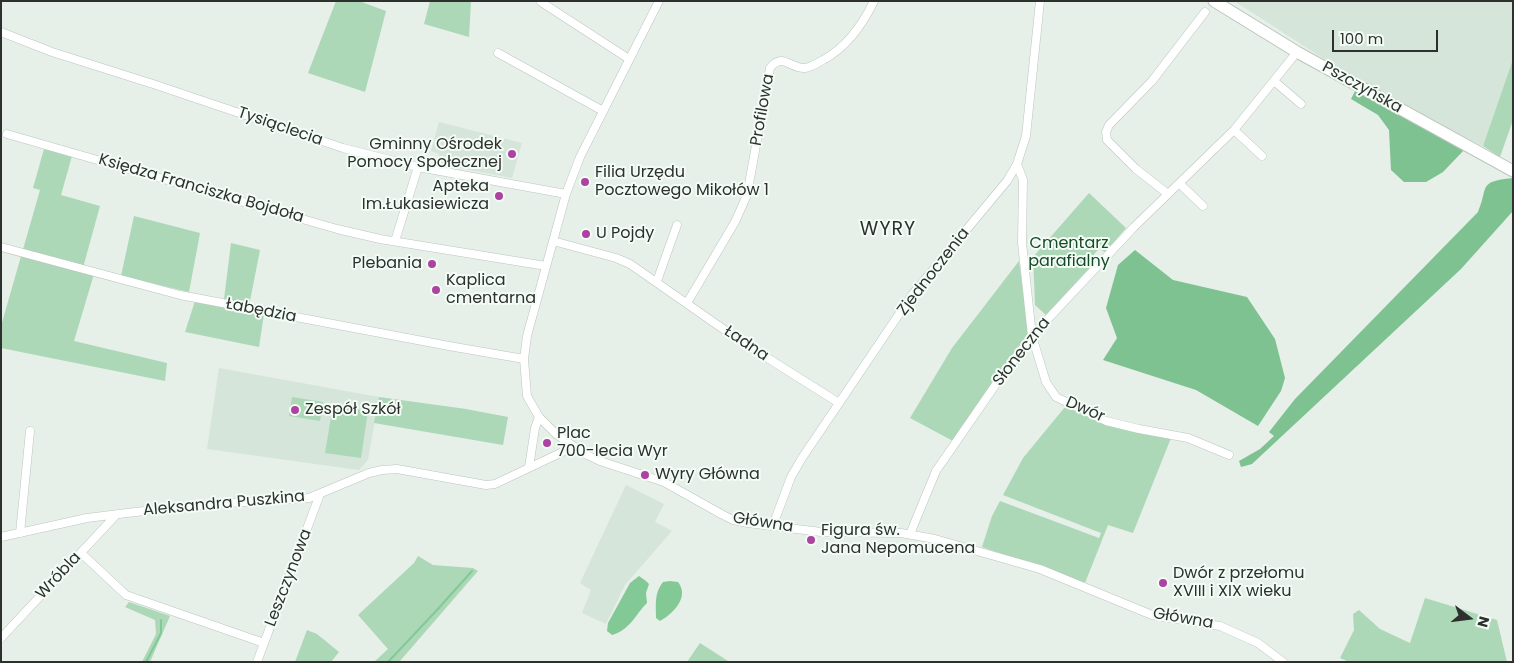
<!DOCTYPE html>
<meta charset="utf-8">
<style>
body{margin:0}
#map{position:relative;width:1514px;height:663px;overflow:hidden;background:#e6efe8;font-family:Poppins,sans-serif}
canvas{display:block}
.frame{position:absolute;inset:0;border:2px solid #2d302e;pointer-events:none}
.north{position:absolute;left:1444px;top:593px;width:50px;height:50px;-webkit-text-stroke:4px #f3fcf5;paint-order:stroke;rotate:105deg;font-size:14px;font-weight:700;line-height:20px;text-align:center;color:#2d302e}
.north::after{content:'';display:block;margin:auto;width:18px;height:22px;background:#2d302e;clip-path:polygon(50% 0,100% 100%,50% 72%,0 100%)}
.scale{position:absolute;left:1332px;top:30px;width:106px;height:22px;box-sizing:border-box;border:2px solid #2d302e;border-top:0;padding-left:6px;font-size:15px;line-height:18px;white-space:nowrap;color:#2d302e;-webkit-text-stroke:4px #f3fcf5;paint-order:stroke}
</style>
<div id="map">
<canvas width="1514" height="663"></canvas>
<div class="frame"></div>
<div class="north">N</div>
<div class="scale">100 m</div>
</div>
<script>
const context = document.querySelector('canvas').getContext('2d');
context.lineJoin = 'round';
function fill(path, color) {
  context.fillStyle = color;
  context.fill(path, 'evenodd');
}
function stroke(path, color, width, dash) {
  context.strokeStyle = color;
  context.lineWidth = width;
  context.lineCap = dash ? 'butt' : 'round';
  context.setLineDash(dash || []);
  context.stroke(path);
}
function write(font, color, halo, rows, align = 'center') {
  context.font = font + ' Poppins,sans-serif';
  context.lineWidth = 4;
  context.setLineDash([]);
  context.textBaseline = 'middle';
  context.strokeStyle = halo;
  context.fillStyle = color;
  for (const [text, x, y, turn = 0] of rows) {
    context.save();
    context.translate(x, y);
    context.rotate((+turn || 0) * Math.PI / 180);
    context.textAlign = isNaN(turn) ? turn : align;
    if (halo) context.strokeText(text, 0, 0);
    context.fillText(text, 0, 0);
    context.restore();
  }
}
const built = new Path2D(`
 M1234 1H1513V59L1483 146 1438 125 1332 64Z
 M439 122 522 143 512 178 438 164 439 154 431 151Z
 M219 368 379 397 368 460 359 470 207 449Z
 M626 485 664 504 655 522 672 531 625 585 606 624 582 613 591 590 580 583Z`);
const green = new Path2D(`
 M336 1H359L386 11 365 92 308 73Z
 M430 1H471L469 37 424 24Z
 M1513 59V120L1500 157 1483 146Z
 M44 149 72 156 61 195 100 206 84 264 94 274 74 341 167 363 165 381 1 348V326L40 190 33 188Z
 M1089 193 1126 228 1105 252 1099 249 1094 254V263L1046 315 1035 305 1033 257Z
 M134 216 200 233 189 292 121 276Z
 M231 243 260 250 249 306 264 314 259 347 185 332 195 301 223 307Z
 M1019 261 1029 336 953 441 910 418 952 348Z
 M292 397 323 402 320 421 289 416Z
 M379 397 466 409 508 417 503 445 374 423Z
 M333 405 368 411 361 458 325 453Z
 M1065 407 1112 426 1171 438 1133 533 1108 525 1085 583 982 547 992 516 1000 501 1099 538 1101 533 1003 495 1023 458Z
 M418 556 433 565 473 568 478 571 400 661 374 662 388 649 358 615 414 563Z
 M1425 598 1497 620 1507 662H1349L1340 658 1354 630 1353 614 1359 610 1380 629 1410 643Z
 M129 602 170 616 150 662H142L156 634 155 620 125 607Z
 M307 630 317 634 339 652 331 662H295Z
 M700 643 728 661 729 662H687Z`);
const forest = new Path2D(`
 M1356 89 1465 149 1443 172 1426 182H1404L1391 170 1389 130 1378 115 1351 99Z
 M1512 178 1513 211 1461 269 1252 464 1241 467 1239 461 1260 449 1274 436 1269 432 1295 399 1478 212C1489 187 1477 182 1512 178Z
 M1135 250 1173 280 1247 297 1275 339 1285 378 1281 391 1258 426 1196 390 1103 360 1117 338 1106 308 1118 265Z`);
const water = new Path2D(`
 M639 576 646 581 649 584 646 593 647 603C635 615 630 630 612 635L607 631 608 623 630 583Z
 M670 581 678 582C690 597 673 614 660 621L656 618C656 605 654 593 663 582Z`);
const stream = new Path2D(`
 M146 662 161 633V620
 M388 662 437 610 472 571`);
const street = new Path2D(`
 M659 1 580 157 566 194 527 336 524 359 527 396 539 417 556 434 585 454 600 461 664 482 723 515 733 520 748 523 821 532 901 533 935 539 1040 569 1152 615 1220 626 1258 643 1283 662
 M541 2 629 59
 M1 32 52 52 153 84 343 148 418 167 566 194
 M498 53 603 111
 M1274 81 1301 104
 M1234 130 1262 156
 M7 134 337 229 380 239 546 266
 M1017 164 1023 180 1022 243 1032 336 1046 382 1056 397 1106 421 1139 429 1188 438 1229 455
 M1180 184 1203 206
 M1168 194 1136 169 1107 140 1106 132 1109 125 1152 81 1205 12
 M395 241 418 167
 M553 241 616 258 630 264 739 340 839 403
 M1 247 180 295 449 346 524 359
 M657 281 677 225
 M687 303 735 222 747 195 770 68C783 52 790 69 805 68 811 67 818 63 823 60 847 47 862 26 874 1
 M529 467 535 428 539 417
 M773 525 791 477 802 458 912 295 1007 181 1017 164 1026 136 1040 1
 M20 533 30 431
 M910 534 936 471 1003 374 1032 336 1134 227 1234 130 1297 52
 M1 537 87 518 127 513 198 505 309 498 369 473 382 470 397 469 486 485 495 484 573 447
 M81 553 126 595 264 643
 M1 638 117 514
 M257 662 320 494`);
const secondary = new Path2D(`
 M1214 1 1297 52 1513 171`);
const markers = [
 [512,154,5,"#ae42a2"],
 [585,182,5,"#ae42a2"],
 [499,196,5,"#ae42a2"],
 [586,234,5,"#ae42a2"],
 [432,264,5,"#ae42a2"],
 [436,290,5,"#ae42a2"],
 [295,410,5,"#ae42a2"],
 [547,443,5,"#ae42a2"],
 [645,475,5,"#ae42a2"],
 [811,540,5,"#ae42a2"],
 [1163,583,5,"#ae42a2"]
];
const streetNames = [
 ["Pszczyńska",1362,88,29],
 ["Profilowa",763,110,-80],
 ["Tysiąclecia",280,127,19],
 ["Księdza Franciszka Bojdoła",201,189,16],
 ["Zjednoczenia",934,272,-52],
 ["Łabędzia",261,311,11],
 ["Ładna",746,344,34],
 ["Słoneczna",1022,352,-52],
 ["Dwór",1085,410,24],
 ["Aleksandra Puszkina",224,504,-5],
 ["Główna",763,523,9],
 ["Wróbla",59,576,-47],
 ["Leszczynowa",289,578,-69],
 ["Główna",1183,619,10]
];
const poiNames = [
 ["Gminny Ośrodek",502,145,"right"],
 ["Pomocy Społecznej",502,163,"right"],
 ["Filia Urzędu",595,173],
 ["Pocztowego Mikołów 1",595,191],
 ["Apteka",489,187,"right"],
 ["Im.Łukasiewicza",489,205,"right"],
 ["U Pojdy",596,234],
 ["Plebania",422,264,"right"],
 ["Kaplica",446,281],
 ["cmentarna",446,299],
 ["Zespół Szkół",305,410],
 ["Plac",557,434],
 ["700-lecia Wyr",557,452],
 ["Wyry Główna",655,475],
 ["Figura św.",821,531],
 ["Jana Nepomucena",821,549],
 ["Dwór z przełomu",1173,574],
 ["XVIII i XIX wieku",1173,592]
];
const parkNames = [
 ["Cmentarz",1069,244],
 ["parafialny",1069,262]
];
const quarterNames = [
 ["WYRY",888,230]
];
fill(built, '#d6e5da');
fill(green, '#acd8b7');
fill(forest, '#7dc290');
fill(water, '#83c996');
stroke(stream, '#83c996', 2);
stroke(street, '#bcc5be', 9);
stroke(secondary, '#bcc5be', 13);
stroke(street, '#fff', 8);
stroke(secondary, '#fff', 11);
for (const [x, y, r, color] of markers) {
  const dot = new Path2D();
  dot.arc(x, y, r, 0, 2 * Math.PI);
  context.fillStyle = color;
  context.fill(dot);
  stroke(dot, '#f3fcf5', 2);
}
write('16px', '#2d302e', '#f3fcf5', streetNames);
write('16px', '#2d302e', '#f3fcf5', poiNames, 'left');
write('16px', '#164928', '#f3fcf5', parkNames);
context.letterSpacing = '1px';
write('19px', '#2d302e', '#f3fcf5', quarterNames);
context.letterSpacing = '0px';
</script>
